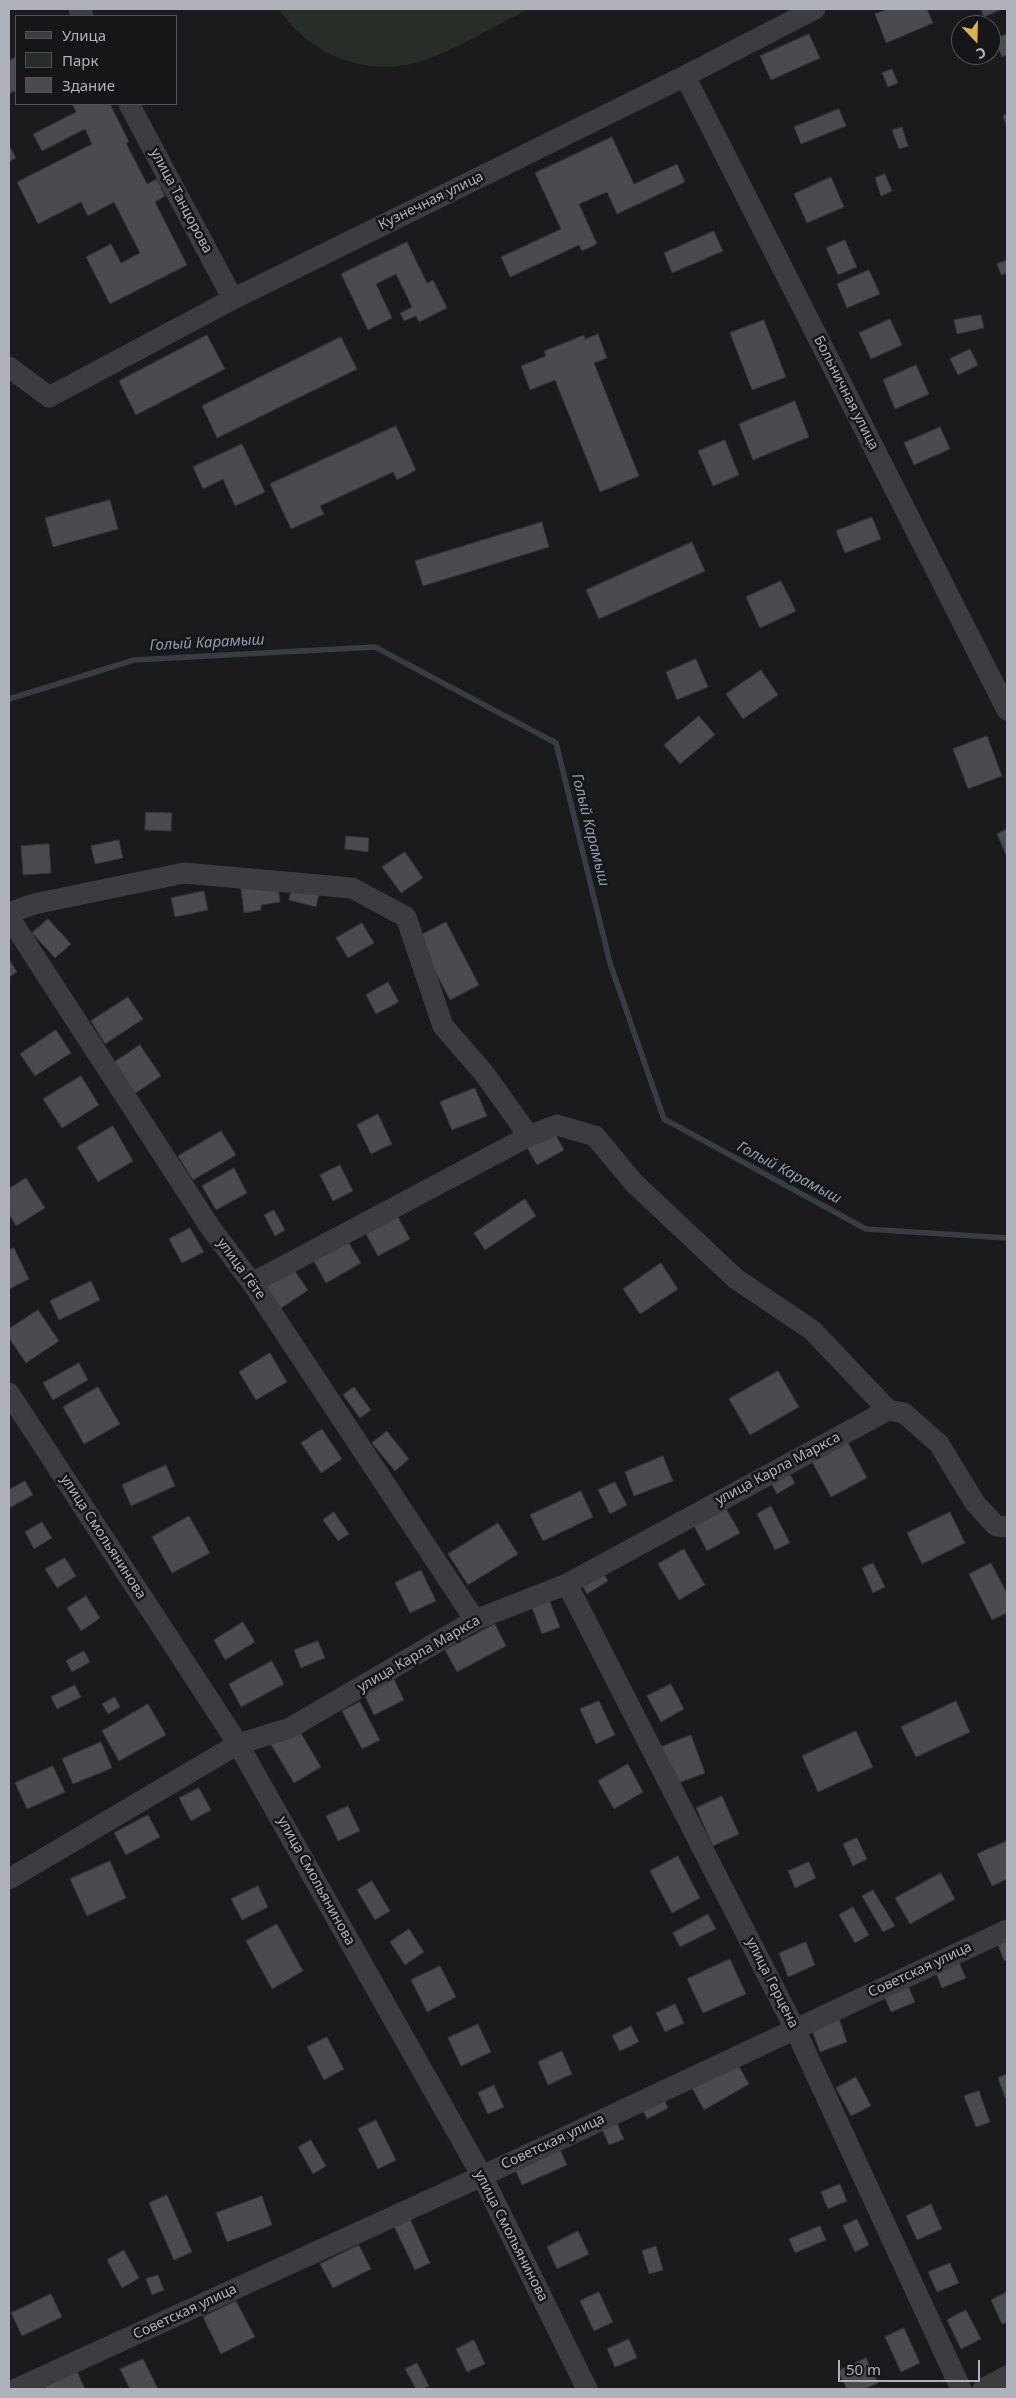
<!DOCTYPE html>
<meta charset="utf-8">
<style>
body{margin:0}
#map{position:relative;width:1016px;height:2398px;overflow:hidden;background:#1b1b1d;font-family:"Noto Sans",sans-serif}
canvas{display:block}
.frame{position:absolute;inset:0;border:10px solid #afb2bb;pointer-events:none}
.legend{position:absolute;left:15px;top:15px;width:162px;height:90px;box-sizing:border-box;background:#161618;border:1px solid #535459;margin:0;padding:6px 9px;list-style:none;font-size:15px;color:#afb2bb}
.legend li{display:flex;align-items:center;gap:10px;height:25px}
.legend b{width:25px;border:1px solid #535459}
.north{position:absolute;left:951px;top:15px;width:50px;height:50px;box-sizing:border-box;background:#161618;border:1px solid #535459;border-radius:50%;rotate:159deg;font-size:14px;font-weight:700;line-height:20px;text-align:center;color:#afb2bb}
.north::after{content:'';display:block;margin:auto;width:18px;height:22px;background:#dcb153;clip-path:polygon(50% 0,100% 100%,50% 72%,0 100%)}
.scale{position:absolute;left:838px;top:2360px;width:142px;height:22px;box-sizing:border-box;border:2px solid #afb2bb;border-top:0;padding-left:6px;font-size:15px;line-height:18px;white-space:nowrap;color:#afb2bb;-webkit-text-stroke:4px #161618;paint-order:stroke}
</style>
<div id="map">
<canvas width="1016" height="2398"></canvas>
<div class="frame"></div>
<ul class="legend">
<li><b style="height:6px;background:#3c3d41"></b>Улица</li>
<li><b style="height:14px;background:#272e28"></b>Парк</li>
<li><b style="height:14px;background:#4a4b4f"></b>Здание</li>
</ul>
<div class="north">С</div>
<div class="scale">50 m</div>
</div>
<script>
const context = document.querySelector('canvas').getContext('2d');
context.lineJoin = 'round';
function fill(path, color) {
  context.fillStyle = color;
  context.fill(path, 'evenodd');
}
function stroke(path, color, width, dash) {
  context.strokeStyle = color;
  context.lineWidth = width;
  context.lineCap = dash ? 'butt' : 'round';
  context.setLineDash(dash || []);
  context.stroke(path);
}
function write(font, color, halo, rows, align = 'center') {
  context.font = font + ' "Noto Sans",sans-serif';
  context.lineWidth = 5;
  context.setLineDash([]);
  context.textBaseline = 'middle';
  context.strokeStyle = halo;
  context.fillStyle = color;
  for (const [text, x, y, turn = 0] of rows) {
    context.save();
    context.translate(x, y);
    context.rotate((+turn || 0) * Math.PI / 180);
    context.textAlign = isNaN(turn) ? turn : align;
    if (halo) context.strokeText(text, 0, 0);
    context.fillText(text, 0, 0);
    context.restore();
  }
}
const green = new Path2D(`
 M279 9H529C496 25 449 54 415 63 363 76 308 54 279 9Z`);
const stream = new Path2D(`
 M9 699 134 660 375 647 556 743 610 963 664 1119 866 1229 1007 1238`);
const building = new Path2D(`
 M888 9H927L933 23 886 43 875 14Z
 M981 9H1000V10L984 17Z
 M809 34 820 58 771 80 760 56Z
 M1007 34V55L1002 57 995 39Z
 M16 57V90L9 94V61Z
 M892 69 898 83 888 87 882 73Z
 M72 104H110L129 142 126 143 147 184 157 179 165 196 155 202 187 265 110 304 86 257 111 244 121 263 140 253 114 202 88 216 81 202 38 224 17 182 92 144 85 129 42 151 33 134 76 112Z
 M839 109 846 126 801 144 794 127Z
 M1007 114V128L1003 116Z
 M902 127 908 146 899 149 892 130Z
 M612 137 634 184 677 164 685 182 617 214 607 192 579 204 597 244 582 251 579 245 510 277 501 257 561 229 535 173Z
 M9 145 16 158 9 162Z
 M885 174 892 191 881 196 875 178Z
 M831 177 844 207 807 223 794 194Z
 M714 231 723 251 672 273 664 253Z
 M845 240 857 267 838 275 826 248Z
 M407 242 427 283 433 280 447 308 419 322 416 316 404 321 400 313 412 307 396 274 376 284 392 318 368 330 341 274Z
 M1007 260V273L1001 275 997 264Z
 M869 270 880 294 847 308 837 284Z
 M981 315 984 328 957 334 954 320Z
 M890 319 902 345 871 359 859 333Z
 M764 320 786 377 752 390 730 333Z
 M598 334 607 358 594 363 639 476 600 492 555 380 530 390 521 366 546 356 544 351 584 335 585 339Z
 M207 335 225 369 136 415 119 381Z
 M341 337 357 369 217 438 202 406Z
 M970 349 978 365 958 375 950 359Z
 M916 365 929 394 895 409 883 380Z
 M795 401 809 437 753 460 739 424Z
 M396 426 416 470 397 480 393 472 320 506 324 514 291 529 270 484Z
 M940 427 950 449 914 465 904 443Z
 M725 440 739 475 713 486 698 451Z
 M242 444 265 492 235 506 223 479 203 489 193 467Z
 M110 500 118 529 53 547 45 518Z
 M872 517 881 539 845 553 836 531Z
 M542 522 549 547 423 586 415 561Z
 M692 542 705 571 599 619 586 590Z
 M781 581 796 611 760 628 746 597Z
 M696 659 708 687 677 700 666 672Z
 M761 670 778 695 743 719 726 694Z
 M699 716 715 735 680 764 664 745Z
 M987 736 1002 776 968 789 953 749Z
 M146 812 172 813 171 831 145 830Z
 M1007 829V857L997 834Z
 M346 836 369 838 368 852 345 849Z
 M119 840 123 858 95 864 91 846Z
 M49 844 51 873 23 875 21 846Z
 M405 852 423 878 401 893 382 867Z
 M277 878 280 902 261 905V910L244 913 240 883Z
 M294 880 321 887 316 907 289 900Z
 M204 891 208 910 175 917 171 898Z
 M48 919 71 944 55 958 32 933Z
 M446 922 479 985 450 1000 417 937Z
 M362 923 374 943 348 958 336 938Z
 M9 959 17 972 9 977Z
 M388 982 399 1002 376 1014 366 995Z
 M128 997 143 1019 105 1044 91 1021Z
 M56 1030 71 1053 35 1076 20 1054Z
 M140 1045 161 1076 134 1094 113 1063Z
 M81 1076 99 1105 62 1128 43 1099Z
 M475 1088 487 1116 452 1130 440 1102Z
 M378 1114 392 1144 371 1154 357 1125Z
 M549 1123 564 1150 537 1165 522 1139Z
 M113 1126 133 1161 98 1182 77 1147Z
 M221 1131 236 1155 193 1180 178 1156Z
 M340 1165 353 1191 333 1201 320 1175Z
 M234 1168 247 1193 216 1210 202 1186Z
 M26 1178 45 1208 16 1226 9 1214V1189Z
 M525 1199 536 1216 485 1250 474 1233Z
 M274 1210 285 1230 275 1236 264 1215Z
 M398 1217 410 1239 378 1256 366 1234Z
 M190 1228 204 1252 182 1263 169 1239Z
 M345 1237 361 1263 326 1283 311 1256Z
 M14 1248 29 1279 9 1289V1250Z
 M661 1263 678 1289 640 1314 623 1289Z
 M292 1267 308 1290 280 1309 264 1286Z
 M91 1281 100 1300 59 1320 50 1301Z
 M38 1310 59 1341 26 1363 9 1338V1329Z
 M270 1353 287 1382 256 1400 239 1372Z
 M79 1363 88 1380 53 1400 43 1383Z
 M778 1371 799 1407 750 1435 729 1399Z
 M98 1387 120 1424 84 1444 63 1407Z
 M354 1387 371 1410 360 1418 343 1395Z
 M322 1429 342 1459 321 1473 301 1443Z
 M387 1431 409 1459 395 1471 372 1443Z
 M845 1437 867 1478 831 1497 809 1456Z
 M663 1456 673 1481 634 1496 625 1472Z
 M784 1464 795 1483 777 1494 766 1474Z
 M166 1465 175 1486 131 1506 122 1485Z
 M25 1481 33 1495 9 1508V1490Z
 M615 1482 627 1505 610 1514 598 1490Z
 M581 1491 593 1517 543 1541 530 1515Z
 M724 1505 740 1533 707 1551 692 1522Z
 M771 1506 790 1543 775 1550 757 1514Z
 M334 1512 349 1534 338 1541 323 1520Z
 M950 1512 965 1543 922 1564 907 1533Z
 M189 1516 210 1553 172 1573 152 1537Z
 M42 1522 52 1538 34 1549 25 1532Z
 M498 1523 518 1554 468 1585 448 1554Z
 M684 1549 705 1585 679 1600 658 1564Z
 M65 1558 76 1576 57 1588 45 1569Z
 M597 1563 608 1581 587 1594 576 1575Z
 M873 1563 885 1587 873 1593 862 1568Z
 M991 1563 1007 1593V1613L992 1620 969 1574Z
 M421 1570 436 1601 410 1613 395 1583Z
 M546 1592 560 1627 542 1634 529 1600Z
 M86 1596 100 1618 81 1631 67 1608Z
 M243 1622 255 1642 225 1660 214 1640Z
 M495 1624 506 1646 457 1672 445 1650Z
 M318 1641 325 1658 301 1668 294 1650Z
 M84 1651 90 1662 72 1672 66 1661Z
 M272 1661 284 1684 241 1707 229 1684Z
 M391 1673 404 1700 374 1715 361 1688Z
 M671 1684 684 1709 661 1722 647 1696Z
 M75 1685 81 1697 57 1709 51 1697Z
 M115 1697 120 1707 108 1714 102 1704Z
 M599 1701 615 1735 596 1744 580 1709Z
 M956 1701 970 1732 916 1757 901 1727Z
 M360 1702 380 1740 362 1749 342 1711Z
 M148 1704 166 1735 119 1761 102 1731Z
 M296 1725 321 1767 294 1783 269 1741Z
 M856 1731 873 1767 818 1792 802 1756Z
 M691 1735 705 1773 676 1784 661 1747Z
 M101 1742 112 1768 73 1784 62 1759Z
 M628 1764 643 1792 614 1809 598 1781Z
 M53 1766 65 1792 27 1809 15 1783Z
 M199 1788 211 1810 191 1821 179 1798Z
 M722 1796 739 1834 713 1846 696 1808Z
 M348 1806 360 1831 338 1841 326 1816Z
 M148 1815 160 1837 126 1855 114 1833Z
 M857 1838 867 1859 853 1866 843 1844Z
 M1007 1841V1879L992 1886 977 1854Z
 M678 1856 700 1898 672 1913 650 1871Z
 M110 1861 126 1898 87 1916 70 1879Z
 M809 1862 816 1878 795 1888 788 1871Z
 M941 1873 955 1899 910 1924 895 1898Z
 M372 1881 390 1911 375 1920 357 1890Z
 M258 1886 268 1907 242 1920 231 1899Z
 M873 1890 895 1926 883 1932 862 1896Z
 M853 1907 869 1935 855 1943 839 1915Z
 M708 1914 716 1929 680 1947 673 1933Z
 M277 1924 303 1971 272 1989 246 1941Z
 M409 1929 424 1952 405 1965 390 1942Z
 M1007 1929V1960L1004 1961 994 1934Z
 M806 1942 815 1965 788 1977 779 1953Z
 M956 1956 966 1978 942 1988 933 1966Z
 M730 1959 746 1994 703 2013 687 1979Z
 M440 1966 456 1997 427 2012 411 1980Z
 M906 1981 915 2002 891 2012 882 1991Z
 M675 2004 684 2023 665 2032 656 2013Z
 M836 2009 847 2042 820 2052 808 2019Z
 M478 2024 491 2052 461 2066 448 2038Z
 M631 2026 639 2042 620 2051 612 2036Z
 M327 2037 344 2069 324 2080 307 2047Z
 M562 2051 572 2074 548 2085 538 2062Z
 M737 2063 749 2084 704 2110 692 2088Z
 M1007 2074V2103L998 2078Z
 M856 2077 871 2106 851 2116 836 2088Z
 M494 2085 504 2107 488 2114 478 2093Z
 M660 2091 668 2108 647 2119 638 2101Z
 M979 2091 990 2122 976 2127 964 2096Z
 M612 2112 624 2139 609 2145 597 2118Z
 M376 2120 396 2160 378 2169 358 2129Z
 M311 2140 326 2166 313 2174 298 2147Z
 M558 2145 567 2165 522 2185 513 2164Z
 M840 2184 847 2201 828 2209 821 2192Z
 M167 2195 192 2252 174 2260 149 2203Z
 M262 2196 272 2225 227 2242 216 2213Z
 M931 2204 942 2229 917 2240 906 2216Z
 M407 2212 430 2263 415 2270 391 2220Z
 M857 2219 869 2245 855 2252 843 2226Z
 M820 2226 826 2240 795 2253 789 2239Z
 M578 2231 589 2254 557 2269 547 2247Z
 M359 2245 371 2269 333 2288 320 2264Z
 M656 2246 663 2270 649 2274 642 2251Z
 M124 2250 139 2278 122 2288 107 2260Z
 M950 2263 959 2283 937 2292 928 2272Z
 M158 2275 164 2290 152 2295 146 2279Z
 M599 2292 613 2322 594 2331 580 2301Z
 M1007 2292V2322L1002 2324 991 2300Z
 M51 2294 62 2317 22 2336 11 2313Z
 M236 2301 255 2337 221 2354 203 2317Z
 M966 2310 981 2339 961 2349 947 2320Z
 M904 2328 920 2363 901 2372 885 2337Z
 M629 2339 637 2358 615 2367 607 2349Z
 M474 2340 485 2364 467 2372 456 2349Z
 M866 2358 878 2383 864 2389H847L838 2371Z
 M143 2359 158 2389H130L120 2369Z
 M417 2363 429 2386 423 2389H416L405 2369Z
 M76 2369 85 2389H46L43 2383Z`);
const minor = new Path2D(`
 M79 9 83 16
 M685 76 1007 710
 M129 104 233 299
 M9 367 49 397 233 299 685 76 815 9
 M9 913 34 904 184 873 352 888 406 917 443 1026 483 1072 529 1136
 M9 917 210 1227 252 1283 475 1620
 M252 1283 529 1136 557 1125 595 1136 634 1183 736 1279 812 1330 888 1410 904 1413 939 1444 975 1503 996 1526 1007 1527
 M9 1393 238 1744 482 2176 587 2389
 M567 1584 795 2029 961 2389
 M9 1879 238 1744 290 1728 475 1620 567 1584 888 1410
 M16 2389 482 2176 1007 1930
 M983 2389 1007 2376`);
const streetNames = [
 ["улица Танцорова",181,201,62],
 ["Кузнечная улица",431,201,-26],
 ["Больничная улица",846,393,63],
 ["улица Гёте",241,1269,54],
 ["улица Карла Маркса",778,1469,-28],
 ["улица Смольянинова",103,1537,57],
 ["улица Карла Маркса",419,1654,-30],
 ["улица Смольянинова",316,1881,61],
 ["Советская улица",920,1970,-25],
 ["улица Герцена",772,1983,63],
 ["Советская улица",553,2142,-25],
 ["улица Смольянинова",511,2236,63],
 ["Советская улица",185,2312,-25]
];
const waterNames = [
 ["Голый Карамыш",207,643,-3],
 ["Голый Карамыш",590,830,76],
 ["Голый Карамыш",789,1173,28]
];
fill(green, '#272e28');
stroke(stream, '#363d44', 5.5);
fill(building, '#4a4b4f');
stroke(building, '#353538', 1);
stroke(minor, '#3c3d41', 21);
write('14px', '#afb2bb', '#161618', streetNames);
write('italic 15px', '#8b9eb1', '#161618', waterNames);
</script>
